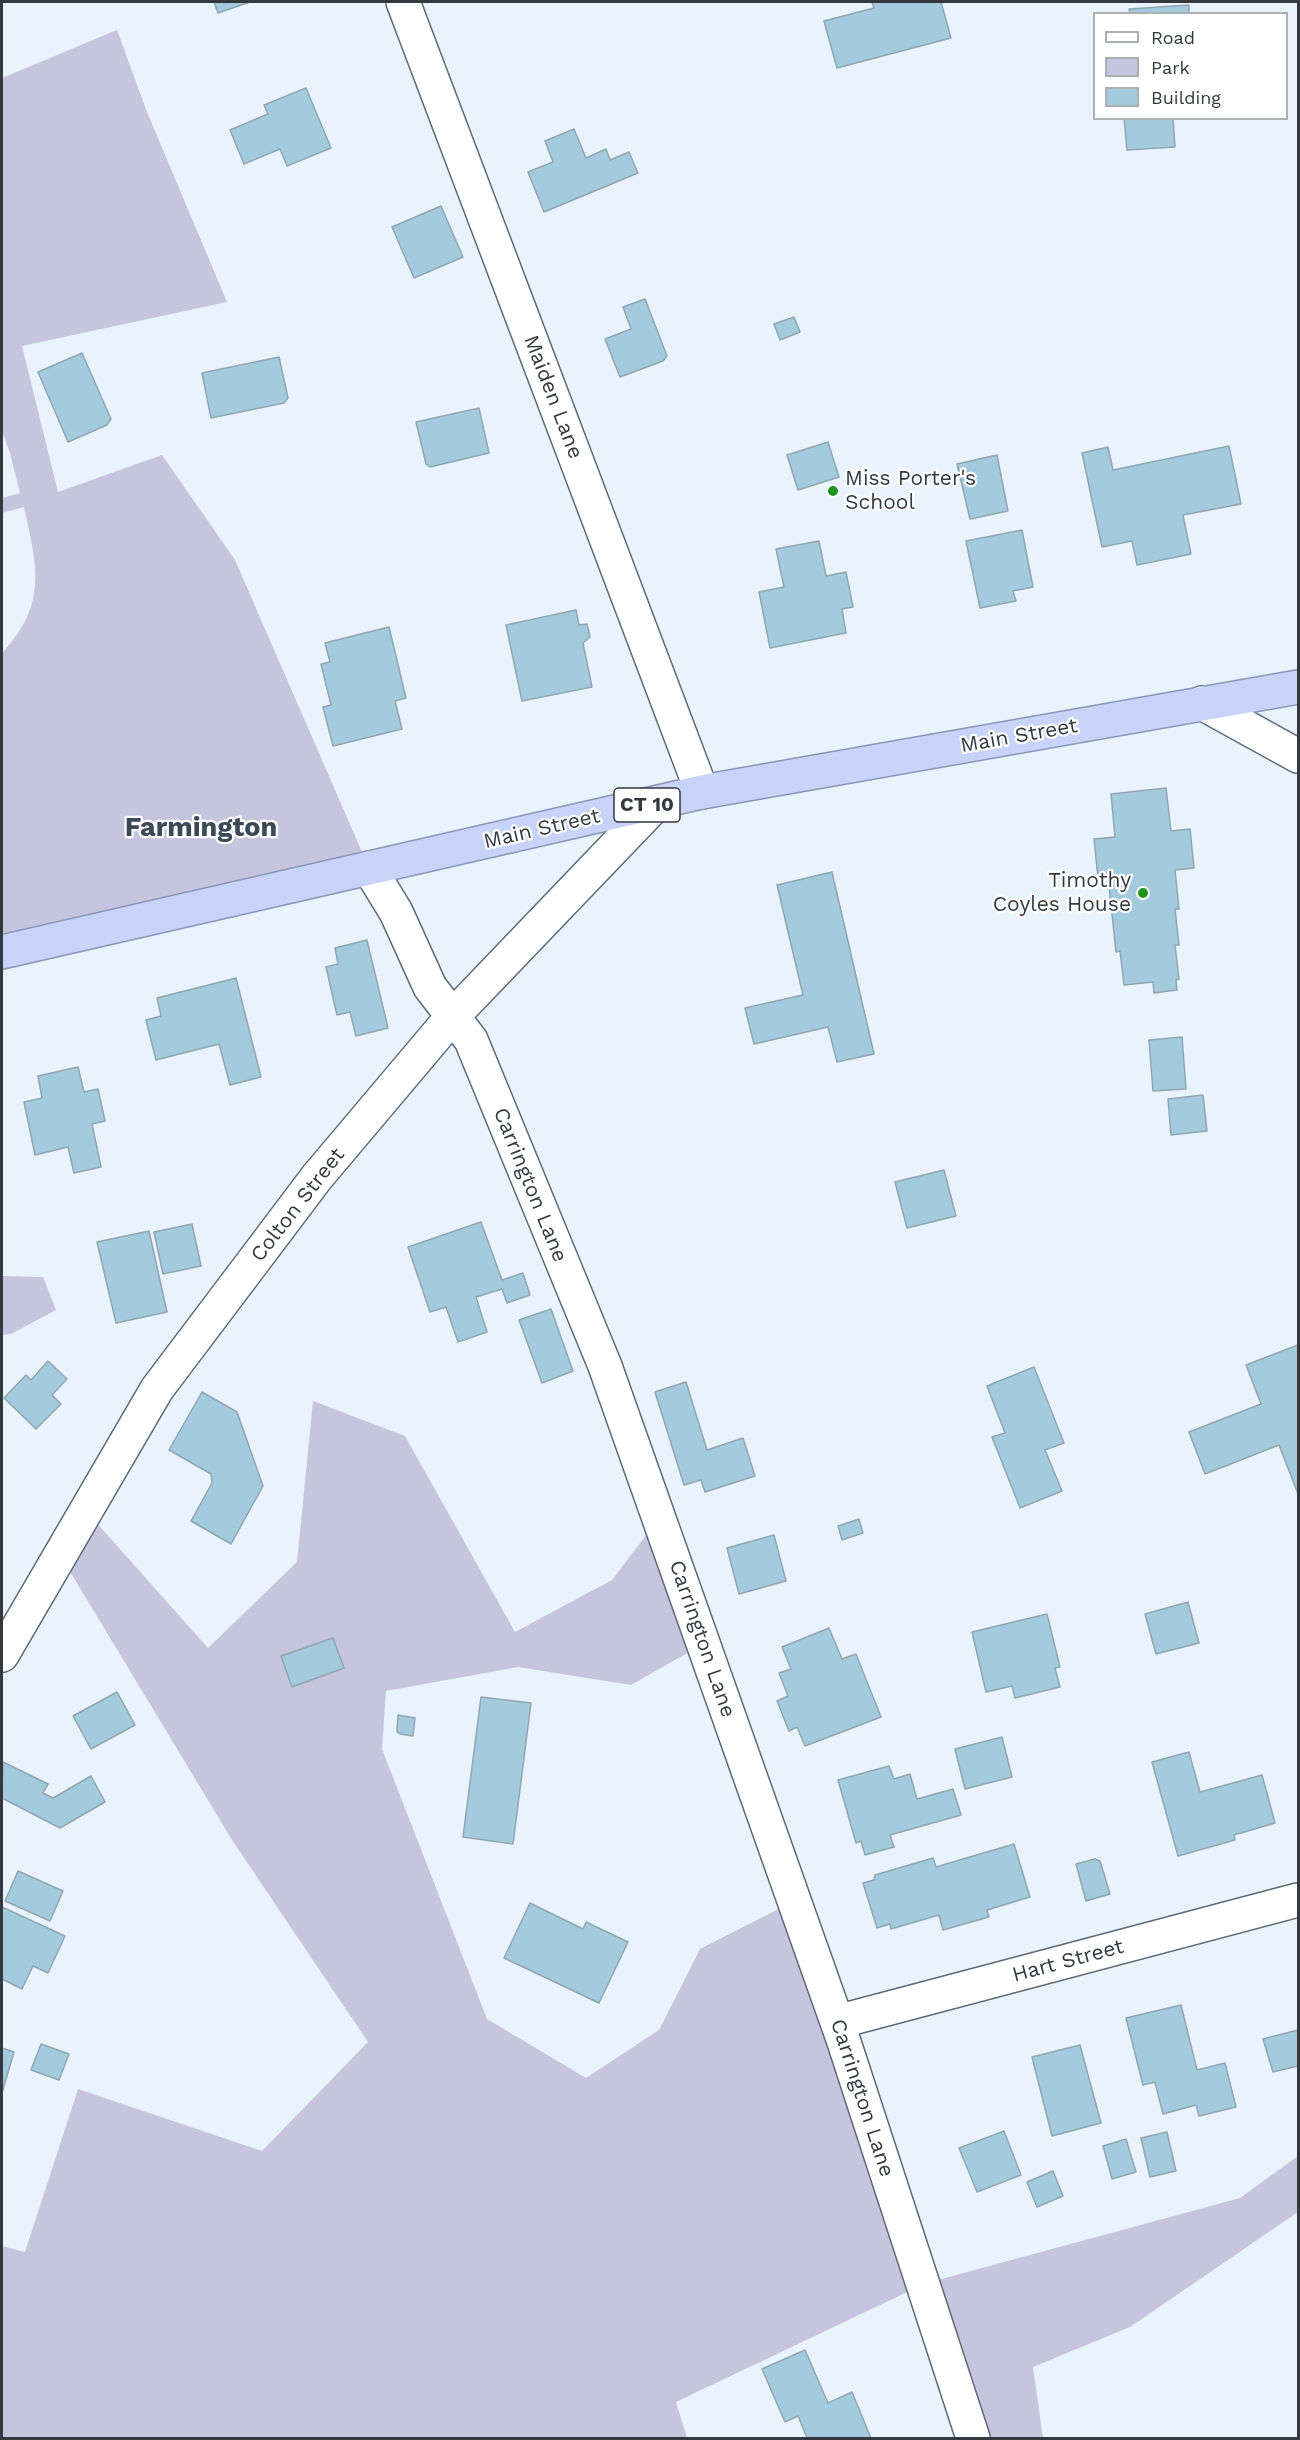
<!DOCTYPE html>
<style>
body{margin:0}
#map{position:relative;width:1300px;height:2440px;overflow:hidden;background:#e9f3fd;font-family:"Work Sans",sans-serif}
canvas{display:block}
.frame{position:absolute;inset:0;border:3px solid #33393f;pointer-events:none}
.legend{position:absolute;left:1093px;top:12px;width:195px;height:108px;box-sizing:border-box;background:#fff;border:2px solid #adb0b2;margin:0;padding:8px 10px;list-style:none;font-size:18px;color:#33393f}
.legend li{display:flex;align-items:center;gap:12px;height:30px}
.legend b{width:30px;border:2px solid #adb0b2}
</style>
<div id="map">
<canvas width="1300" height="2440"></canvas>
<div class="frame"></div>
<ul class="legend">
<li><b style="height:8px;background:#fff"></b>Road</li>
<li><b style="height:16px;background:#c7c4dd"></b>Park</li>
<li><b style="height:16px;background:#a3cadd"></b>Building</li>
</ul>
</div>
<script>
const context = document.querySelector('canvas').getContext('2d');
context.lineJoin = 'round';
function fill(path, color) {
  context.fillStyle = color;
  context.fill(path, 'evenodd');
}
function stroke(path, color, width, dash) {
  context.strokeStyle = color;
  context.lineWidth = width;
  context.lineCap = dash ? 'butt' : 'round';
  context.setLineDash(dash || []);
  context.stroke(path);
}
function write(font, color, halo, rows, align = 'center') {
  context.font = font + ' "Work Sans",sans-serif';
  context.lineWidth = 4.5;
  context.setLineDash([]);
  context.textBaseline = 'middle';
  context.strokeStyle = halo;
  context.fillStyle = color;
  for (const [text, x, y, turn = 0] of rows) {
    context.save();
    context.translate(x, y);
    context.rotate((+turn || 0) * Math.PI / 180);
    context.textAlign = isNaN(turn) ? turn : align;
    if (halo) context.strokeText(text, 0, 0);
    context.fillText(text, 0, 0);
    context.restore();
  }
}
const green = new Path2D(`
 M117 30 147 112 227 302 22 346 58 492 162 455 235 560 369 868 2 952V653C48 604 37 567 24 507L2 513V498L20 493 10 453 2 431V78Z
 M2 1276 43 1277 56 1310 11 1334 2 1335Z
 M313 1401 405 1436 515 1632 612 1580 659 1518 703 1644 631 1685 518 1667 386 1691 382 1749 487 2019 586 2078 659 2030 700 1949 794 1901 923 2284 1240 2198 1298 2156V2212L1130 2327 1033 2367 1043 2438H973L922 2285 676 2402 687 2438H2V2246L25 2252 78 2089 262 2151 368 2042 232 1840 60 1555 86 1511 208 1648 297 1562Z`);
const building = new Path2D(`
 M214 2H250L218 13Z
 M872 2H941L951 38 837 68 824 21 874 8Z
 M1189 5V14H1130L1129 9Z
 M306 88 331 148 287 166 280 149 244 164 230 130 268 114 264 105Z
 M1124 118H1173L1175 147 1127 150Z
 M574 129 586 158 606 149 610 160 629 152 638 173 544 212 528 172 553 162 545 141Z
 M441 206 463 257 414 278 392 227Z
 M645 299 667 356 663 361 620 377 605 339 631 329 623 307Z
 M794 317 800 332 780 340 774 324Z
 M82 353 111 419 107 425 68 442 38 372Z
 M279 357 288 398 284 403 211 418 202 373Z
 M479 408 489 453 430 467 426 464 416 422Z
 M828 442 839 477 798 490 787 455Z
 M1229 446 1241 504 1183 515 1191 554 1137 565 1132 541 1102 547 1082 453 1108 447 1113 470Z
 M997 455 1008 511 970 519 957 464Z
 M1022 530 1033 587 1013 591 1016 601 980 608 966 541Z
 M819 541 826 576 846 572 853 607 842 609 846 633 770 648 759 592 784 587 776 549Z
 M576 610 579 625 587 624 590 637 583 643 592 687 522 701 506 625Z
 M389 627 406 698 395 701 402 729 333 746 323 707 331 705 321 664 330 662 325 643Z
 M1166 788 1171 831 1190 829 1194 868 1175 870 1179 909H1175L1179 945H1175L1179 979 1176 980 1177 990 1154 993 1153 982 1124 985 1120 951 1116 952 1108 877 1098 878 1094 839 1115 837 1111 794Z
 M832 872 874 1054 837 1062 828 1027 754 1044 745 1008 803 995 777 885Z
 M367 940 388 1028 356 1036 350 1012 337 1015 326 967 338 964 335 948Z
 M236 978 261 1077 230 1085 219 1044 156 1060 146 1020 161 1016 157 998Z
 M1182 1037 1186 1089 1153 1091 1149 1040Z
 M78 1067 84 1092 98 1089 105 1121 92 1124 101 1167 74 1173 68 1147 35 1155 24 1102 42 1098 38 1076Z
 M1203 1095 1207 1131 1171 1135 1168 1099Z
 M944 1170 956 1216 907 1228 895 1182Z
 M481 1222 502 1280 523 1273 530 1295 507 1303 502 1289 476 1297 487 1332 458 1342 446 1307 430 1312 408 1247Z
 M192 1224 201 1266 163 1274 154 1232Z
 M149 1231 167 1312 116 1323 97 1242Z
 M551 1309 573 1371 542 1383 519 1320Z
 M1298 1345V1494L1279 1445 1205 1474 1189 1432 1261 1404 1246 1365Z
 M48 1361 67 1379 52 1395 61 1404 36 1429 4 1398 26 1375 31 1380Z
 M1034 1367 1064 1443 1045 1450 1062 1491 1020 1508 992 1437 1005 1433 987 1386Z
 M686 1382 707 1450 743 1438 755 1476 705 1492 701 1480 684 1485 655 1392Z
 M202 1392 237 1412 263 1486 231 1544 191 1521 212 1483 211 1474 169 1450Z
 M859 1519 863 1533 842 1540 838 1526Z
 M774 1535 786 1581 739 1594 727 1548Z
 M1188 1602 1199 1643 1156 1654 1145 1614Z
 M1047 1614 1060 1667 1055 1668 1060 1687 1015 1698 1012 1686 986 1692 972 1632Z
 M829 1628 842 1659 856 1654 881 1717 805 1746 797 1727 789 1731 777 1701 788 1696 779 1673 791 1669 782 1647Z
 M333 1638 344 1668 292 1687 281 1656Z
 M117 1692 135 1725 91 1749 73 1716Z
 M481 1697 531 1703 513 1844 463 1837Z
 M398 1715 415 1718 413 1736 400 1734 397 1732Z
 M1002 1737 1012 1777 965 1789 955 1749Z
 M1189 1752 1200 1792 1262 1775 1275 1823 1234 1835 1235 1840 1178 1856 1152 1762Z
 M3 1762 48 1784 43 1793 53 1798 91 1776 105 1802 60 1828 2 1798Z
 M889 1766 894 1779 910 1774 917 1799 953 1789 961 1815 890 1835 894 1847 865 1855 861 1841 856 1843 838 1780Z
 M1014 1844 1030 1897 987 1910 989 1917 943 1930 939 1915 891 1929 890 1924 877 1928 863 1883 874 1880 875 1875 933 1858 936 1867Z
 M1095 1859 1100 1861 1110 1894 1086 1901 1076 1864Z
 M18 1871 63 1891 50 1921 5 1901Z
 M530 1903 583 1929 586 1922 628 1942 599 2003 504 1958Z
 M2 1907 65 1936 48 1973 33 1966 22 1989 2 1979Z
 M1181 2005 1197 2070 1225 2063 1236 2107 1199 2116 1196 2105 1163 2114 1155 2082 1143 2085 1126 2018Z
 M1298 2030V2066L1273 2072 1263 2039Z
 M41 2044 69 2054 59 2080 31 2070Z
 M1080 2045 1101 2123 1052 2136 1032 2057Z
 M2 2048 14 2052 2 2093Z
 M1004 2131 1021 2175 977 2192 959 2148Z
 M1167 2132 1176 2171 1150 2177 1141 2138Z
 M1126 2139 1136 2172 1112 2179 1103 2146Z
 M1053 2171 1063 2196 1037 2207 1027 2182Z
 M805 2350 828 2403 852 2392 871 2438H807L798 2416 785 2422 762 2369Z`);
const minor = new Path2D(`
 M403 2 702 792
 M1202 703 1298 756
 M369 868 396 912 430 987 471 1040 605 1366 843 2039 973 2438
 M2 1655 157 1389 317 1177 452 1017 657 803
 M837 2022 1298 1900`);
const trunk = new Path2D(`
 M2 952 702 792 1298 687`);
const markers = [
 [833,491,6,"#20921e"],
 [1143,893,6,"#20921e"]
];
const shields = [
 [647,805,66]
];
const shieldNames = [
 ["CT 10",647,805]
];
const streetNames = [
 ["Maiden Lane",553,397,69],
 ["Main Street",1019,736,-10],
 ["Main Street",542,829,-13],
 ["Carrington Lane",530,1185,68],
 ["Colton Street",298,1205,-52],
 ["Carrington Lane",702,1639,71],
 ["Hart Street",1068,1961,-15],
 ["Carrington Lane",862,2098,72]
];
const poiNames = [
 ["Miss Porter's",845,479],
 ["School",845,503],
 ["Timothy",1131,881,"right"],
 ["Coyles House",1131,905,"right"]
];
const districtNames = [
 ["Farmington",201,828]
];
fill(green, '#c7c4dd');
fill(building, '#a3cadd');
stroke(building, '#90a6b0', 1.5);
stroke(minor, '#5c6a78', 36);
stroke(trunk, '#8a96b7', 36);
stroke(minor, '#fff', 33);
stroke(trunk, '#c7d3f8', 33);
for (const [x, y, r, color] of markers) {
  const dot = new Path2D();
  dot.arc(x, y, r, 0, 2 * Math.PI);
  context.fillStyle = color;
  context.fill(dot);
  stroke(dot, '#fff', 2);
}
for (const [x, y, w] of shields) {
  const box = new Path2D();
  box.roundRect(x - w / 2, y - 17, w, 34, 4.5);
  context.fillStyle = '#fff';
  context.fill(box);
  stroke(box, '#33393f', 1.5);
}
write('bold 20px', '#33393f', null, shieldNames);
write('21px', '#33393f', '#fff', streetNames);
write('21px', '#33393f', '#fff', poiNames, 'left');
write('bold 27px', '#3b4855', '#fff', districtNames);
</script>
